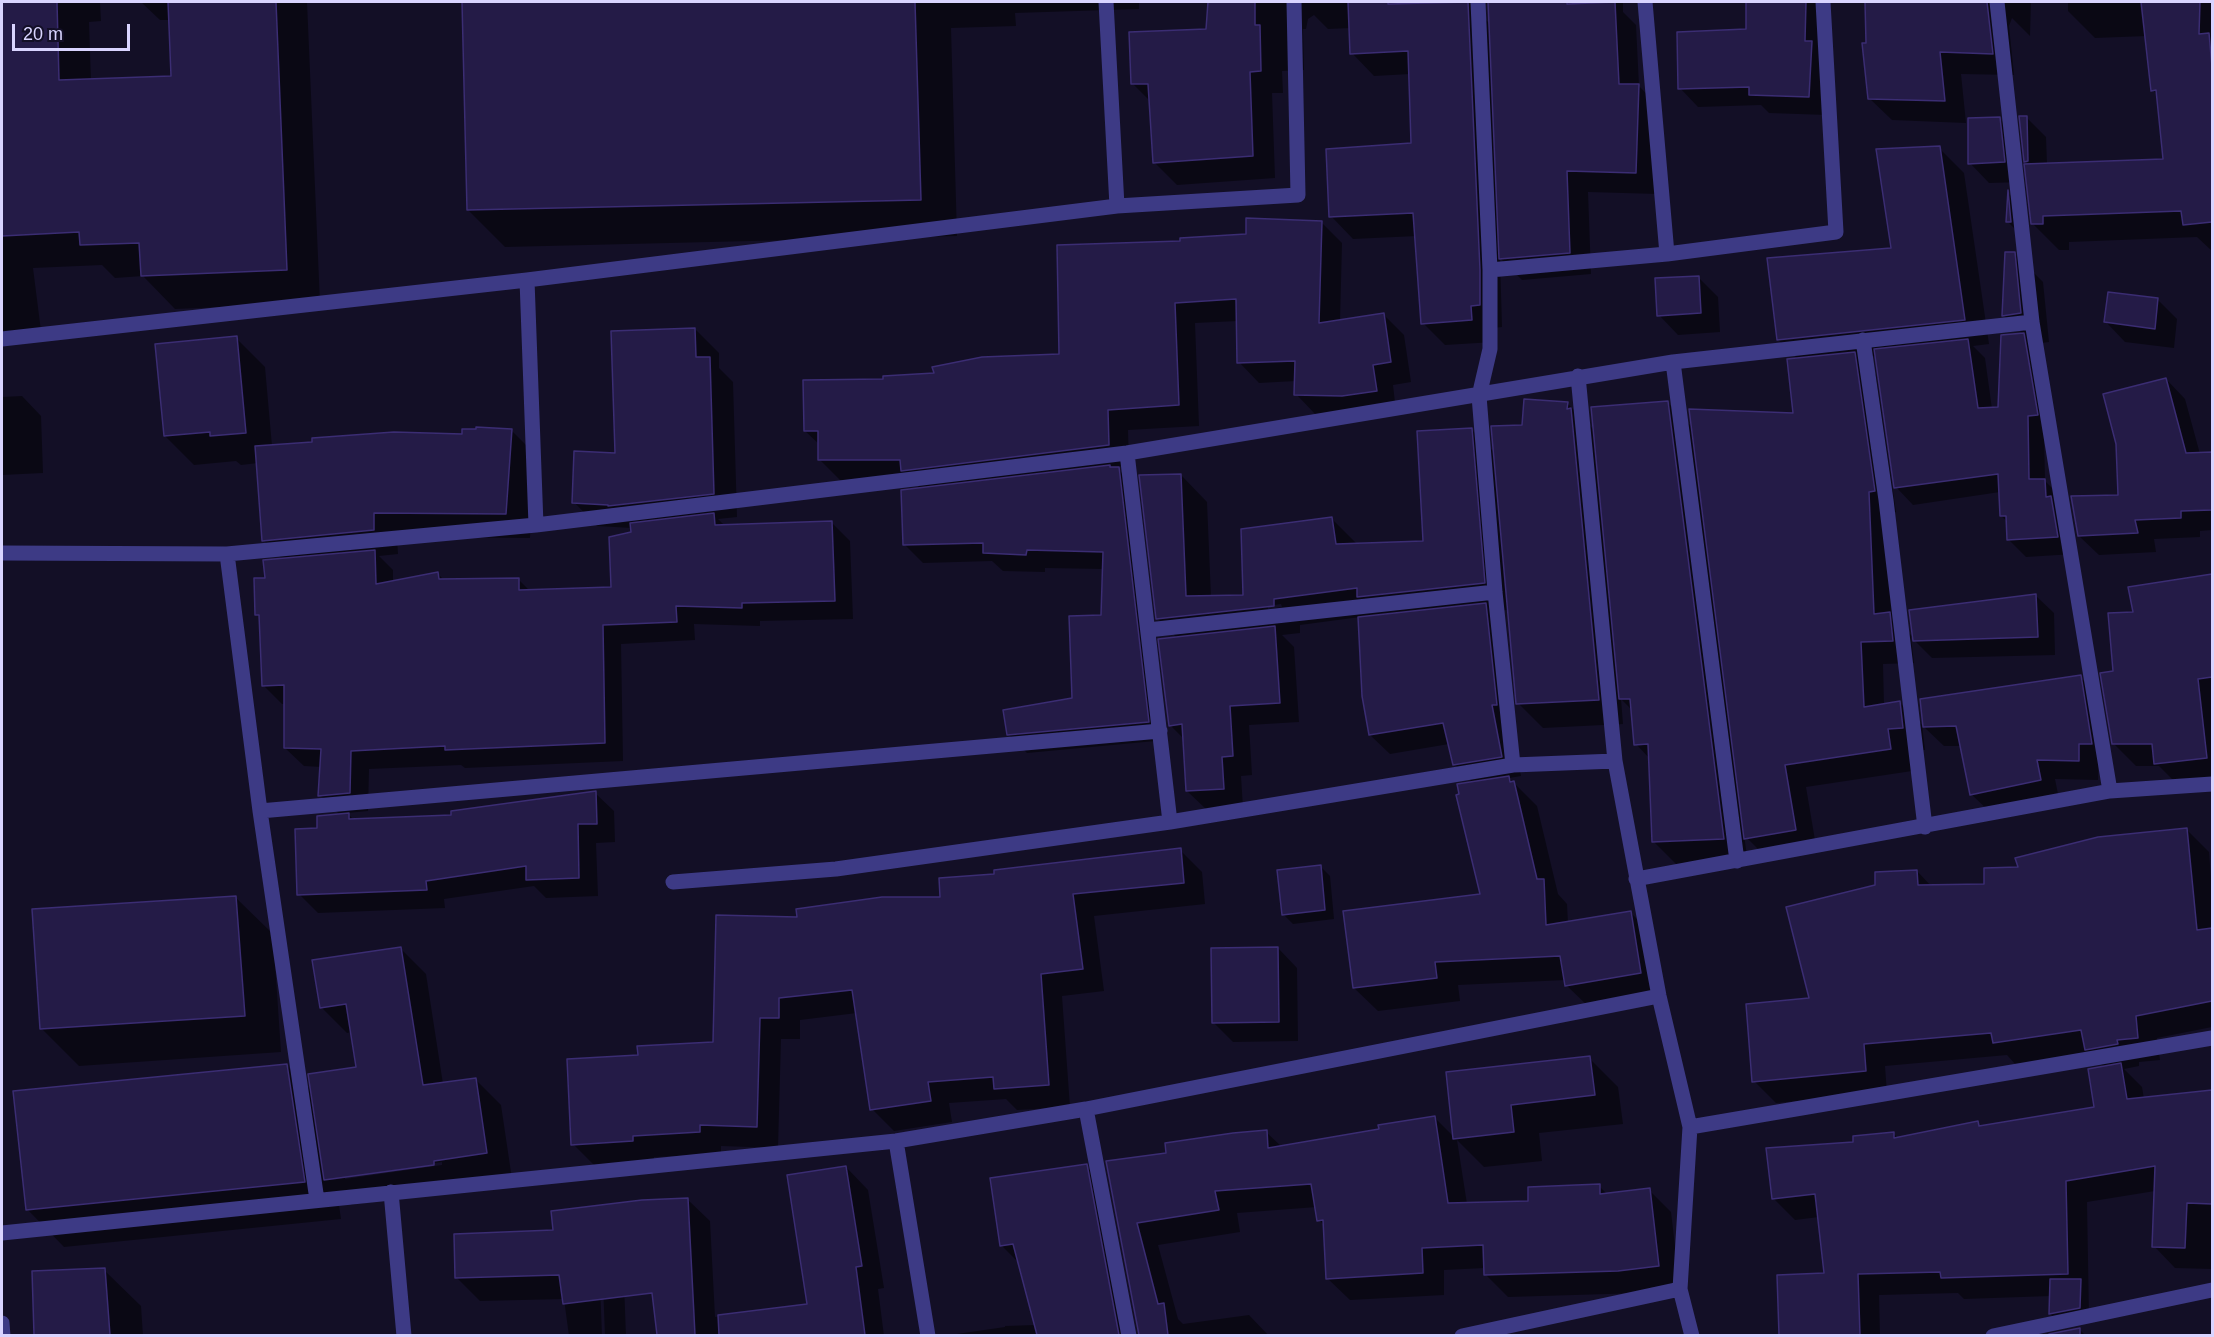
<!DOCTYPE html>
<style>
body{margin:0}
#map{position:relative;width:2214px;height:1337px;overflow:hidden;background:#130f26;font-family:Helvetica,sans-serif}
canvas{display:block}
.frame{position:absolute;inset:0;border:3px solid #d9d4ff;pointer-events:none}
.scale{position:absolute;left:12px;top:24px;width:118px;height:27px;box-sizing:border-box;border:3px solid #d9d4ff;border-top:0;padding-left:8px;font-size:18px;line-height:21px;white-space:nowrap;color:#d9d4ff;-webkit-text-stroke:4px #130f26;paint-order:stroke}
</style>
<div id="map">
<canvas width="2214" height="1337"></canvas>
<div class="frame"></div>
<div class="scale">20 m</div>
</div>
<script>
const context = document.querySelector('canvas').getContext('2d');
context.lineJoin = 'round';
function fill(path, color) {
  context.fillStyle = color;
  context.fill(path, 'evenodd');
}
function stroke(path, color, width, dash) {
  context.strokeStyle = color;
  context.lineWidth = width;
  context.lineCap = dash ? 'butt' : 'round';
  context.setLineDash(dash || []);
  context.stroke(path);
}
const shadow = new Path2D(`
 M2 2H100L101 21 89 22 91 81 173 77 170 20H160L141 2H307L320 303 175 309 143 276 115 278 102 265 33 268 41 331 2 333Z
 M464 2H1139V9L1015 13 1016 26 951 28 957 236 505 247 468 210Z
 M1209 2H1409V5L1468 2 1490 24 1489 2H1623V12L1636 25 1639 86 1660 108 1658 194 1588 192 1591 274 1522 280 1500 258 1502 327 1492 328 1494 342 1445 345 1423 323 1417 236 1353 239 1331 216 1413 145 1410 74 1374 76 1352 53 1351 28 1328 29 1314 15 1308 19 1306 29H1303L1304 70 1282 71 1283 93H1272L1275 178 1177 185 1155 163 1151 102 1133 84 1208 30Z
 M1748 2H1824L1827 115 1769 113 1761 105 1698 107 1680 88 1747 31Z
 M1866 2H2031L2030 36 2012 18 2009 26 2014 75 1961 74 1966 123 1892 120 1869 98Z
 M2068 2H2212V251L2197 237 2069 242V250H2059L2032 223 2030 165 2026 161V117L2046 137 2047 164 2165 160 2158 96 2153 90 2147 36 2095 38 2068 11Z
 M1999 118 2019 138 2024 182 1989 183 1970 163Z
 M1939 148 1964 173 1989 344 1973 346 1985 358 1992 409H1999L2023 334 2003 315 2014 253 2043 282 2049 342 2033 344 2044 433 2045 481 2061 497 2074 554 2026 557 2008 539V522L2001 516 2000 492 1913 505 1896 487 1877 356 1859 358 1876 375 1896 512 1890 513 1895 619 1914 638 2036 596 2054 613 2055 655 1932 658 1911 637 1914 663 1883 664 1884 705 1900 703 1922 725 1925 750H1909L1912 771 1806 787 1817 852 1769 860 1744 835 1748 863 1677 865 1653 841 1650 759 1636 744 1632 710 1621 699 1623 724 1543 728 1518 703 1509 610 1493 611 1521 776 1509 778 1537 806 1558 894 1567 904 1568 923 1631 913 1654 936 1664 996 1590 1008 1566 985V980L1458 985 1460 1001 1378 1011 1354 988 1482 895 1473 783 1454 764 1449 744 1390 754 1370 735 1360 617 1300 625V633L1282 635 1294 647 1299 722 1249 725 1252 775 1241 776 1243 808 1207 810 1187 791 1184 739 1170 725 1177 638 1158 619 1181 475 1207 502 1211 597 1244 596 1332 519 1358 545 1425 543 1471 429 1495 453 1524 426 1567 403 1595 431 1668 403 1693 428 1795 414 1798 359 1778 340 1893 249ZM1281 604 1282 607 1268 609V606Z
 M2009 194 2017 201V231L2008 222Z
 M1321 222 1342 243 1340 322 1384 315 1404 335 1411 382 1393 385 1396 411 1316 415 1296 394V381L1259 383 1239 362 1238 321 1195 323 1199 426 1128 430 1129 465 1116 467 1137 488 1166 740 1027 753 1008 734 1073 699 1103 616 1104 569 1045 568V572L1003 571 992 561 923 563 905 545 921 489 912 480H840L820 460V445L805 431 884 381 1061 355 1182 243 1248 235Z
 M1698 277 1718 297 1720 332 1678 335 1659 315Z
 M2157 299 2177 319 2174 348 2125 342 2106 322Z
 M695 329 719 353V368L733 382 737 517 718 519 725 526 831 522 850 541 853 619 760 621V626L694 624 695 640 621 644 623 761 465 768 461 765 369 769 368 811 347 813 354 820 453 816 595 793 614 811 615 842 596 843 598 896 546 898 534 886 444 899 445 908 318 913 299 894 318 830 340 815 320 795 321 767 304 766 285 748 286 704H282L263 685 261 619 257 615 266 579 283 560 263 540 258 463 241 465 236 461 194 465 165 436 236 338 265 367 272 446 463 435 511 430 535 454 530 538 397 537 398 554 379 556 393 570V582L437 573 444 580 518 579 530 591 612 588 632 533V528L597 526 574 502 617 454Z
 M2166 379 2185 399 2200 454H2212V530L2200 531V537L2154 539 2156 552 2099 555 2079 536 2120 496Z
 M22 396 41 416 43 473 2 475V397Z
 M2212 576V781L2178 785 2159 766H2136L2114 744V672L2135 614 2130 588Z
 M2080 677 2100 697 2098 780 2055 779 2059 799 1991 813 1971 794 1961 746H1944L1924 727Z
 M2187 830 2209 852 2212 891V1027L2157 1038 2160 1060 2139 1062V1066L2124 1069 2142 1087 2144 1099 2212 1091V1269L2175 1268 2154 1246 2155 1191 2087 1202 2089 1317 2060 1323 2050 1314 2051 1296 1964 1299 1958 1293 1879 1295 1880 1336H1780L1778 1276 1826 1275 1819 1217 1795 1220 1773 1198 1855 1143 1893 1133 1898 1138 1977 1123 1981 1127 2096 1108 2105 1068 2090 1054 2016 1065 2007 1055 1885 1066 1887 1093 1776 1103 1754 1081 1810 999 1877 886 1917 871 1932 887 1986 885 2020 868Z
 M1180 850 1202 872 1205 904 1094 916 1104 991 1062 996 1070 1107 1017 1110 1006 1099 949 1103 952 1122 894 1131 872 1109 857 1013 800 1020V1039H781L778 1148 721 1146V1154L654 1157V1163L595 1166 573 1144 639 1057 715 1043 798 919 941 898 996 876Z
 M1320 866 1330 876 1334 919 1293 924 1283 914Z
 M235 897 273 934 281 1052 79 1066 42 1029Z
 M1278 948 1297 968 1298 1041 1233 1042 1213 1022Z
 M401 949 426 974 443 1084 476 1080 501 1105 512 1179 459 1190 351 1205 337 1191 341 1219 64 1247 27 1209 287 1066 312 1091 358 1068 352 1032 347 1033 321 1007ZM442 1162V1165L345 1179V1176Z
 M1589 1058 1618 1087 1623 1124 1539 1133 1542 1161 1484 1167 1457 1140 1467 1204 1530 1202 1599 1186 1608 1195 1649 1190 1671 1212 1680 1288 1641 1293 1508 1297 1486 1275 1485 1268 1444 1270V1295L1350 1300 1327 1278 1325 1226 1319 1220 1317 1207 1237 1213 1240 1232 1158 1245 1178 1319 1183 1324 1249 1315 1269 1336H1140L1108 1163 1168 1154 1266 1132 1282 1147 1381 1130 1435 1118 1455 1138Z
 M1086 1166 1108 1188 1136 1336H943L1005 1327V1326L1035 1325 1019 1263 1001 1245Z
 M846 1167 868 1190 884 1288 878 1289 884 1336H658L642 1201 687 1199 710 1221 715 1317 809 1305Z
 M598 1207 622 1231 626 1336H605L601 1232H598L602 1336H569L564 1299 480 1301 456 1277 455 1235 555 1232 553 1213Z
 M104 1270 141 1306 143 1336 36 1335Z
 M2079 1329 2086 1336H2050Z`);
const building = new Path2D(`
 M2 2H57L59 80 171 76 168 2H276L287 270 141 276 139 243 80 245 79 232 2 236Z
 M462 2H915L921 200 467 210Z
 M1208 2H1255V25H1260L1261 71 1250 72 1253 156 1153 163 1148 84H1131L1129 32 1206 29Z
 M1348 2H1388V4L1468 2 1480 270V305L1471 306 1472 320 1421 324 1413 213 1329 217 1326 149 1411 143 1408 51 1350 54Z
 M1488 2H1567V4L1615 2 1619 84H1639L1636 173 1567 171 1570 253 1499 259Z
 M1746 2H1806L1805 41H1812L1809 97 1749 95V87L1678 89 1677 32 1746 29Z
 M1865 2H1987L1993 54 1940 52 1945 101 1868 99 1862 43H1866Z
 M2141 2H2200L2199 34 2209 33 2212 67V222L2183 225 2181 211 2043 216V224H2031L2024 164 2163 159 2156 90 2151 91Z
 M2019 116H2027L2028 161 2024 162Z
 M2000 117 2005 162 1968 164V118Z
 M1940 146 1965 320 1777 340 1767 258 1891 248 1876 149Z
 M2008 190 2011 222H2006Z
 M1246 218 1322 221 1319 323 1384 313 1391 362 1373 365 1377 391 1342 396 1294 395 1295 361 1237 363 1236 299 1175 303 1179 405 1108 410 1109 445 901 471 900 460H818V431H804L803 380 883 379V376L934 373 932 367 982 357 1059 354 1057 245 1180 241V238L1246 234Z
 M2005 252H2015L2021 313 2002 316Z
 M1699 276 1701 313 1657 316 1655 278Z
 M2108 292 2158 298 2155 329 2104 322Z
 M695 328 696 357H710L714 494 608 506V505L572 503 574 451 615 453 611 331Z
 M2024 333 2038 415 2028 416 2029 479H2045L2046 497 2051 496 2058 537 2007 540 2006 516H2000L1998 474 1894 488 1874 349 1968 339 1978 408 1998 407 2001 335Z
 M237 336 246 433 210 436V432L164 436 155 344Z
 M1855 352 1875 491 1869 492 1874 614 1890 612 1893 641 1861 642 1864 707 1900 701 1903 728 1888 729 1891 749 1785 765 1796 830 1744 839 1689 409 1793 413 1787 359Z
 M2166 378 2186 453 2212 452V510L2181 511V518L2135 520 2138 533 2078 536 2071 496 2118 495 2116 444 2103 394Z
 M1524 399 1568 402 1567 409 1571 408 1599 700 1516 704 1491 426 1522 425Z
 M1668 401 1724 839 1652 842 1648 744 1634 745 1630 699H1619L1591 407Z
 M476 427 512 429 506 514 374 513V530L262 541 255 446 312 442V438L394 432 462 434V429H476Z
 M1472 428 1485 583 1357 597V588L1274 599V606L1156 619 1139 475 1181 474 1186 596 1243 595 1241 529 1332 517 1336 544 1423 541 1417 431Z
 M1110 465V467H1119L1120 475 1149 722 1007 735 1003 710 1072 698 1069 616 1101 615 1103 552 1027 550 1026 555 983 553V543L903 545 901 490Z
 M714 513 715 525 832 521 835 601 742 603V608L676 606 677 622 603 625 605 743 445 750V746L351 751 350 793 318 796 321 749 284 748V685L262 686 259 615H255L254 578H265L263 560 375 550 376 584 438 572 439 579 519 578V590L611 587 609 537 631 532 630 523Z
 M2212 574V677L2198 679 2207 758 2154 764 2152 744H2112L2100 673 2113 671 2108 613 2133 612 2128 587Z
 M2036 594 2038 637 1913 641 1909 610Z
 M1486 603 1497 705H1492L1502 757 1453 765 1443 723 1369 735 1362 696 1358 617Z
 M1275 626 1280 703 1230 706 1233 756 1222 757 1224 789 1186 791 1182 724 1169 726 1158 639Z
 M2081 675 2092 744H2079V761L2037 760 2041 780 1970 795 1956 726 1923 727 1920 699Z
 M1509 776 1510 782 1514 781 1537 879H1544L1546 925 1631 911 1641 973 1565 986 1560 956 1435 962 1437 978 1353 988 1343 911 1480 894 1456 795 1459 794 1457 784Z
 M596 791 597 824H578L579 878 526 880V866L426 881 427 890 297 895 295 829 317 828V816L349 813V819L451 815V811Z
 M2187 828 2197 930 2212 928V1001L2136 1016 2138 1038 2117 1040 2118 1044 2085 1050 2081 1030 1993 1043 1991 1033 1864 1044 1866 1071 1752 1082 1746 1004 1809 998 1786 907 1875 885V872L1917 870 1918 885 1984 884V868L2018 867 2015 858 2098 837Z
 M1181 848 1184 883 1073 894 1083 969 1041 974 1049 1085 994 1089 993 1077 928 1082 931 1101 870 1110 852 990 779 998V1018H760L757 1127 700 1125V1132L633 1136V1141L571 1145 567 1059 638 1055 637 1046 713 1042 716 915 797 917 796 909 882 897H940L939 878 994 874V870Z
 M1321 865 1325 910 1282 915 1277 870Z
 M236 896 245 1016 40 1029 32 909Z
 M401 947 423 1085 476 1078 487 1153 434 1161V1165L324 1180 308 1074 356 1067 346 1004 320 1008 312 960Z
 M1278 947 1279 1022 1212 1023 1211 948Z
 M1590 1056 1595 1095 1511 1105 1514 1132 1453 1139 1446 1072Z
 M2121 1063 2127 1099 2212 1090V1204L2187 1203 2185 1248 2152 1247 2155 1166 2066 1181 2068 1274 1941 1278 1940 1272 1858 1274 1860 1335H1779L1777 1275 1824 1273 1815 1194 1772 1199 1766 1148 1853 1142V1136L1894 1132V1138L1978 1121 1979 1126 2094 1107 2088 1069Z
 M287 1064 305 1182 26 1210 13 1091Z
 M1435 1116 1448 1203 1528 1201V1187L1600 1184V1194L1650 1188 1659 1266 1618 1271 1484 1275 1483 1245 1422 1248 1423 1273 1326 1279 1323 1220 1317 1221 1311 1184 1215 1191 1219 1210 1137 1223 1158 1304 1164 1303 1168 1335H1139L1106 1161 1166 1153 1165 1143 1233 1133 1267 1130 1268 1148 1379 1129 1378 1125Z
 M1087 1164 1119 1335H1037L1013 1244 1000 1246 990 1178Z
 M846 1166 862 1266 856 1267 865 1335H719L718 1315 807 1304 787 1175Z
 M688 1198 695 1335H657L652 1293 563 1304 559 1275 455 1278 454 1234 553 1230 551 1211 642 1200Z
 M105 1268 110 1335H34L32 1271Z
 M2050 1279H2081L2080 1308 2049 1314Z
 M2080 1328V1335H2048L2049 1334Z`);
const minor = new Path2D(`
 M1106 2 1117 206 1298 195 1294 2
 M1478 2 1490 270 1667 254 1645 2
 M1997 2 2032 322 2110 791
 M1667 254 1836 232 1823 2
 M1490 270V349L1479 396 1495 592 1513 765
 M527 280 536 525
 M2 339 527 280 1117 206
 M1863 340 1886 500 1925 827
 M1673 362 1737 861
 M1578 376 1615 761 1659 996 1690 1127 1680 1289 1692 1336
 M2 553 227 554 536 525 1127 453 1673 362 2032 322
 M227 554 260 811 317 1200
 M1148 630 1495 592
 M260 811 1160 731
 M1170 822 1513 765 1615 761
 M1636 879 2110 791 2212 784
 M673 882 836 869 1170 822 1127 453
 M1086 1109 1129 1336
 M1690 1127 2212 1038
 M896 1141 928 1336
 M391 1192 404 1336
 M2 1233 896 1141 1086 1109 1659 996
 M2 1323 3 1336
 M1462 1336 1680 1289
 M1993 1336 2212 1290`);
fill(shadow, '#0007');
fill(building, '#241b47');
stroke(building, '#3b2d73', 1.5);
stroke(minor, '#3d3a85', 15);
</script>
